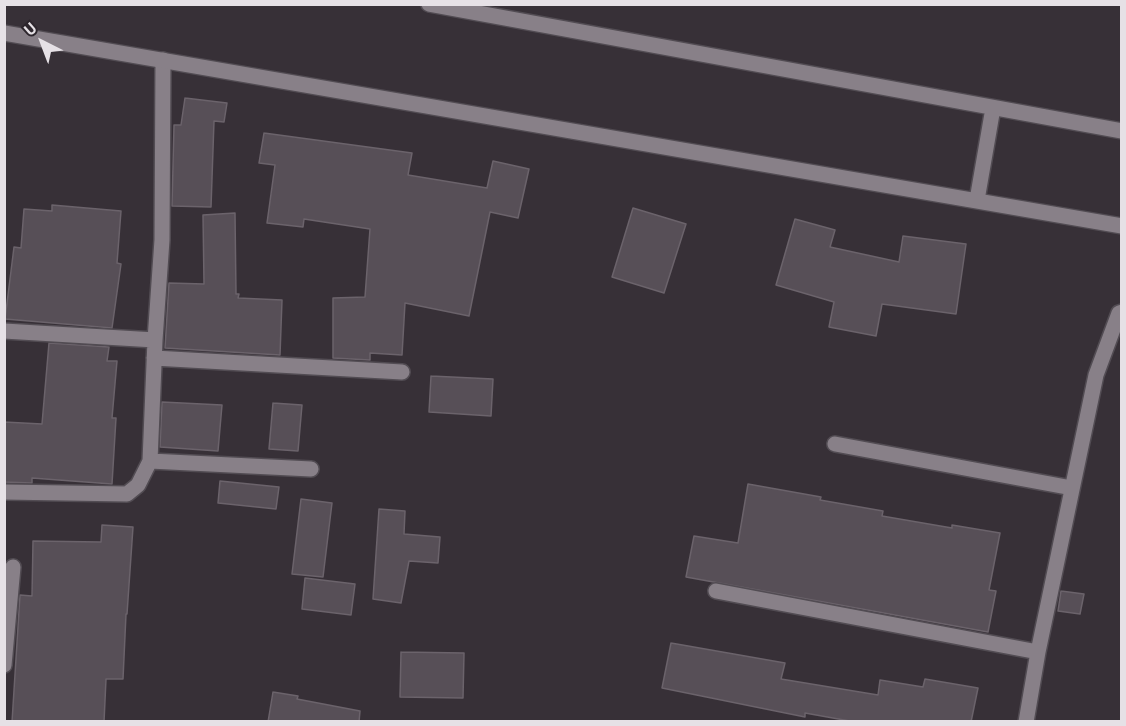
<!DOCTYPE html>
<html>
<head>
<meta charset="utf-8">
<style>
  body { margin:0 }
  #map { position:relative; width:1126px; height:726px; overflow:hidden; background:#373037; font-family:"PT Sans",sans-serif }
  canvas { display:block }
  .frame { position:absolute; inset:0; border:6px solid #e6e1e6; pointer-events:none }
  .north { position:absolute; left:12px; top:12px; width:60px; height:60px; -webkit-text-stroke:4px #2d262d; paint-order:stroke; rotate:318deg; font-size:16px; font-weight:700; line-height:24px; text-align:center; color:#e6e1e6 }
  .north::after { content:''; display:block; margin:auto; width:21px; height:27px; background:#e6e1e6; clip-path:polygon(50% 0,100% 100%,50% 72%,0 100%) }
</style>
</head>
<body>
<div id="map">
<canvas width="1126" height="726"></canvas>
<div class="frame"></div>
<div class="north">U</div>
</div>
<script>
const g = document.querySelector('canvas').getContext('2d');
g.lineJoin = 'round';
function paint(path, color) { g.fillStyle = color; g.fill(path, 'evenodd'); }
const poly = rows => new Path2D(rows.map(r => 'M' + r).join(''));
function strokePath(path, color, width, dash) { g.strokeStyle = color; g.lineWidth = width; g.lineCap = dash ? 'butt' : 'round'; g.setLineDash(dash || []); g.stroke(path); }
const building = poly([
  [185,98,227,103,224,122,214,121,211,207,172,206,174,125,181,125,185,98],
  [264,133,412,153,408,175,487,188,493,161,529,169,518,218,490,212,469,316,405,303,402,355,370,353,370,360,333,358,333,298,365,297,370,229,304,219,303,227,267,223,275,165,259,163,264,133],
  [52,205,121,211,117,263,121,264,112,328,5,319,14,247,21,248,24,209,52,211,52,205],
  [633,208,686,224,664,293,612,277,633,208],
  [235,213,236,294,239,294,238,298,282,300,280,355,165,348,169,283,204,284,203,215,235,213],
  [795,219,835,230,830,247,899,262,903,236,966,244,956,314,882,304,876,336,829,327,834,302,776,285,795,219],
  [49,343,109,347,107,361,117,361,112,418,116,418,112,484,32,478,32,483,4,482,4,422,42,424,49,343],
  [431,376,493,379,491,416,429,412,431,376],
  [162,402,222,405,218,451,160,447,162,402],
  [273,403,302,405,298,451,269,449,273,403],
  [220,481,279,487,276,509,218,503,220,481],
  [748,484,821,497,820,500,883,511,882,516,952,528,952,525,1000,533,989,590,996,591,988,632,686,577,694,536,738,543,748,484],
  [301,499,332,503,323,577,292,574,301,499],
  [379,509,405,511,404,534,440,537,438,563,409,561,401,603,373,599,379,509],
  [102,525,133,527,127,614,126,614,123,679,106,679,104,722,12,722,20,595,32,596,33,541,101,542,102,525],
  [305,578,355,584,351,615,302,609,305,578],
  [1061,591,1084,594,1080,614,1058,611,1061,591],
  [671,643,785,663,781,679,878,695,880,680,923,687,925,679,978,688,971,722,855,722,805,713,805,717,662,688,671,643],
  [401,652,464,653,463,698,400,697,401,652],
  [273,692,298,696,297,699,360,711,359,722,268,722,273,692]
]);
paint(building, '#574f57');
strokePath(building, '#6b636b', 1.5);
const minor = poly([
  [4,331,155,340],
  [154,358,402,372],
  [835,444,1072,488],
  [150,461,311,469],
  [4,492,127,494,138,485,150,461,155,340,162,240,163,60],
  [716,591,1038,652],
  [4,665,13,567],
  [1026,722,1038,652,1096,375,1119,313,1122,312]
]);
const tertiary = poly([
  [429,4,1122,131],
  [4,33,1122,226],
  [977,200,993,108]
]);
strokePath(minor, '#524c53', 18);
strokePath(tertiary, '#524c53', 18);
strokePath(minor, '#888088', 15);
strokePath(tertiary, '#888088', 15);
</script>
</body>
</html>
